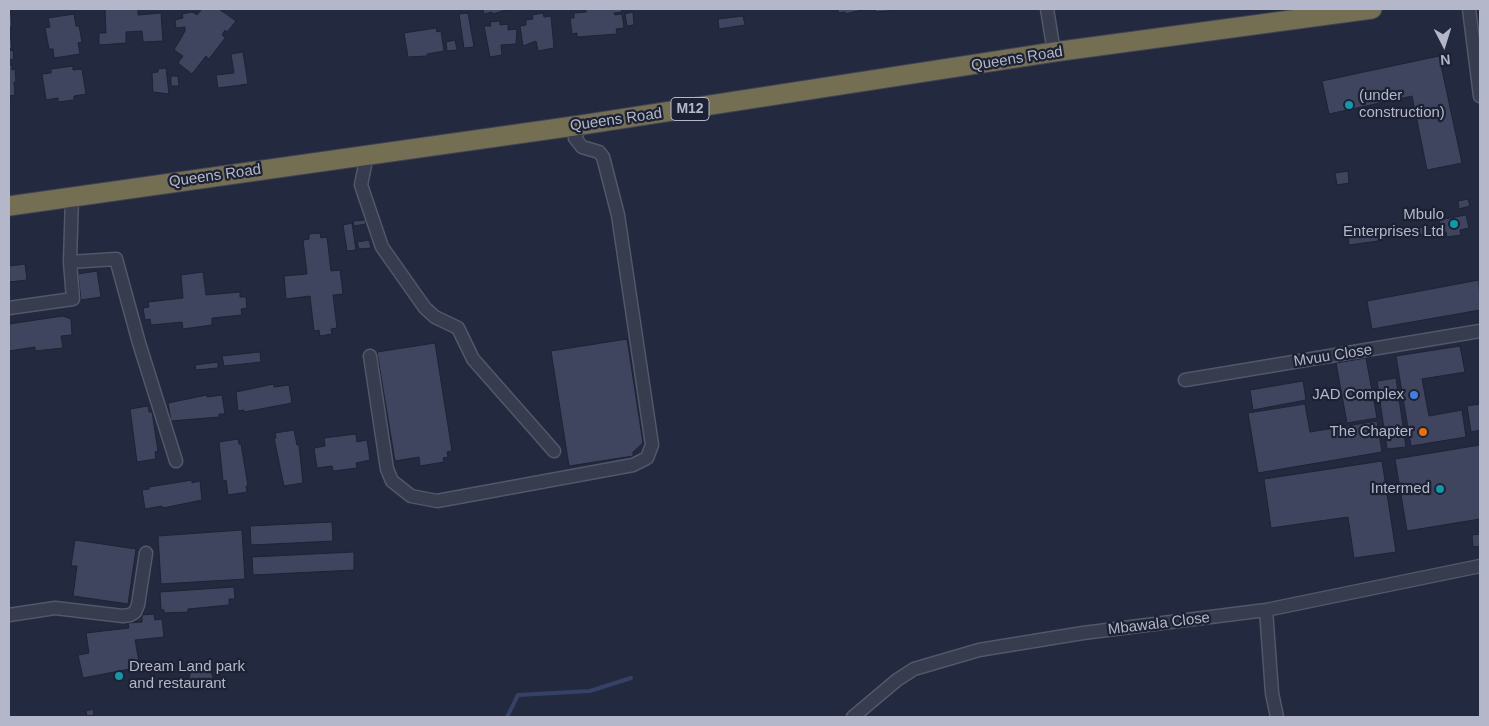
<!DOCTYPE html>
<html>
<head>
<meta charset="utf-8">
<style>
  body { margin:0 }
  #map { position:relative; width:1489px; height:726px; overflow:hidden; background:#23293e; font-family:Helvetica,sans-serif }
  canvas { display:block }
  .frame { position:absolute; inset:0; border:10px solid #b3b7c9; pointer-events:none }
  .north { position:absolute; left:1419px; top:20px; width:50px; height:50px; -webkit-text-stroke:4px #1c2133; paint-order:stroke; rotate:175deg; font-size:14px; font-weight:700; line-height:20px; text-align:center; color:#b3b7c9 }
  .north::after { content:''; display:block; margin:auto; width:18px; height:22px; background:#b3b7c9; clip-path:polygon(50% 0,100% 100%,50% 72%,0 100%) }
</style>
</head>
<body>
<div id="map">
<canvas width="1489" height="726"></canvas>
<div class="frame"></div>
<div class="north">N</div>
</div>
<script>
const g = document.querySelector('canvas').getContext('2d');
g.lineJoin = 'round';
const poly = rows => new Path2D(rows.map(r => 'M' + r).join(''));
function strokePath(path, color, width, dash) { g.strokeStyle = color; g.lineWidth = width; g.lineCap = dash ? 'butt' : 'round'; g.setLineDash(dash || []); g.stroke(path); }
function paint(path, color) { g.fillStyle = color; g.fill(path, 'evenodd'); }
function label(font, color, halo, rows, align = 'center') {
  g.font = font + ' Helvetica,sans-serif'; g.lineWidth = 4.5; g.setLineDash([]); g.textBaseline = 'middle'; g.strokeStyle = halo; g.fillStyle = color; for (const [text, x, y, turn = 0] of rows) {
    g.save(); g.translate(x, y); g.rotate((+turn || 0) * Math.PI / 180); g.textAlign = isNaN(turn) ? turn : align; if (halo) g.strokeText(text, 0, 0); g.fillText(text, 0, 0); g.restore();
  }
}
strokePath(poly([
  [507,717,518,695,590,691,631,678]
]), '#354165', 4);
const building = poly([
  [105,9,145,9,138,9,138,15,161,13,163,41,143,42,142,31,126,32,126,43,99,45,99,33,106,33,105,9],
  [202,9,219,9,236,21,227,32,225,30,222,35,225,38,209,59,206,56,192,74,178,63,183,56,174,50,185,31,185,27,176,28,175,20,183,18,182,14,192,12,197,15,202,9],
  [483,9,509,9,493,14,492,12,484,14,483,9],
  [586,9,621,9,622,12,614,13,615,15,622,14,624,28,616,29,617,34,577,37,577,33,572,34,570,18,574,18,574,13,586,12,586,9],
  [838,9,862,9,862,10,845,14,845,12,838,13,838,9],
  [875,9,888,9,888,11,876,12,875,9],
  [633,12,634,25,627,26,625,14,633,12],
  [468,13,474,47,464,48,459,14,468,13],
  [543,13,544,17,551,16,554,48,538,51,536,41,523,46,520,26,526,25,526,20,533,19,532,15,543,13],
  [11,14,12,27,10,27,9,32,9,15,11,14],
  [74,14,76,26,79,26,82,42,78,43,80,54,54,58,53,49,49,49,45,28,50,27,48,18,74,14],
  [743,16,745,25,719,29,718,19,743,16],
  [500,21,500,25,508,24,508,30,517,29,516,44,501,45,502,55,490,57,484,26,491,26,490,22,500,21],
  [436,28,437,32,441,31,444,51,427,54,427,56,408,57,404,33,436,28],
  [9,39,11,39,12,48,9,49,9,39],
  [455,40,457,50,447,51,446,42,455,40],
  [13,50,14,59,9,60,9,51,13,50],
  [243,52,248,84,218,88,216,75,234,73,231,54,243,52],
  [1439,56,1462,163,1427,170,1412,96,1329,114,1322,81,1439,56],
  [9,65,12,65,12,70,15,69,16,82,14,82,15,95,9,96,9,65],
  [73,66,73,70,82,69,86,94,74,96,74,100,58,102,58,98,46,100,42,74,51,73,51,69,73,66],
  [166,68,169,94,153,92,152,73,158,72,158,69,166,68],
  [171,76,178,76,179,86,171,86,171,76],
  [1348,171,1349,183,1337,185,1335,173,1348,171],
  [1468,199,1470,206,1459,209,1458,201,1468,199],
  [1466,215,1469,228,1460,230,1461,235,1447,237,1446,232,1441,233,1439,220,1466,215],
  [365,220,366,224,354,226,353,221,365,220],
  [352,223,356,250,347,251,343,225,352,223],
  [1425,227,1426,234,1404,237,1403,230,1425,227],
  [1384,232,1385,240,1349,245,1348,237,1384,232],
  [320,233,321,238,327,237,331,271,340,270,343,294,333,295,337,328,331,329,332,334,320,336,319,330,314,331,310,296,286,299,284,276,307,274,303,240,309,239,309,234,320,233],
  [369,240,371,248,359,249,357,242,369,240],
  [25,264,27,280,9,282,9,266,25,264],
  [97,271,101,297,81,300,78,274,97,271],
  [203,272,206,295,240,292,240,297,246,297,247,308,241,309,242,315,212,318,212,325,183,329,182,322,151,325,150,319,145,320,143,308,149,307,148,302,183,298,181,275,203,272],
  [1479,280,1480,310,1372,329,1367,301,1479,280],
  [63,316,71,319,72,335,61,336,63,348,35,351,35,347,9,351,9,324,63,316],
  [627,339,643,443,633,452,633,456,569,466,551,351,627,339],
  [435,343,452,451,447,452,448,457,443,458,444,462,420,466,419,457,395,461,377,352,435,343],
  [1460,346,1465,372,1422,379,1429,416,1462,410,1466,437,1411,446,1396,356,1460,346],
  [260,352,261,362,224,366,222,356,260,352],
  [1366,358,1377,418,1347,423,1336,363,1366,358],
  [218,362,218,368,196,370,195,365,218,362],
  [1396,378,1406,447,1387,449,1377,381,1396,378],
  [1303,381,1306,400,1253,410,1250,390,1303,381],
  [274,384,274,387,289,385,292,403,244,412,244,410,238,411,236,392,274,384],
  [207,395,207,397,222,395,225,414,219,414,219,417,171,421,168,403,207,395],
  [1305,404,1310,432,1377,421,1382,452,1258,473,1248,413,1305,404],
  [1480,404,1480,430,1471,432,1467,406,1480,404],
  [148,406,149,412,152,412,158,451,155,452,156,459,137,462,130,409,148,406],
  [294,430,297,445,299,445,303,483,284,486,274,438,276,438,275,433,294,430],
  [356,434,357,442,367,440,370,460,356,463,357,468,333,471,332,466,317,468,314,448,325,446,324,438,356,434],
  [238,439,239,444,241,444,248,486,246,486,247,492,228,495,226,480,223,481,219,442,238,439],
  [1480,445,1480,519,1407,531,1395,459,1480,445],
  [1382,461,1396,552,1354,558,1348,517,1271,528,1264,479,1382,461],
  [192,480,192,483,200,481,202,500,163,508,162,506,145,509,142,490,149,489,149,487,192,480],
  [332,522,333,541,251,545,250,526,332,522],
  [242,530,245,579,161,584,158,536,242,530],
  [1480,534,1480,546,1473,547,1472,535,1480,534],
  [75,540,136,549,128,604,73,596,77,566,71,566,75,540],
  [354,552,354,570,253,575,252,557,354,552],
  [234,587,235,599,229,599,229,605,188,609,188,612,164,613,164,610,161,610,160,592,234,587],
  [154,614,155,620,162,619,164,637,135,640,140,667,83,678,78,655,89,653,86,633,129,628,128,623,142,622,142,615,154,614],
  '189 679a12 12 0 1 1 24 0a12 12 0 1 1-24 0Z',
  [93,709,94,715,87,716,86,711,93,709]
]);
paint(building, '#3f455e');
strokePath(building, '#1e2335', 1);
const minor = poly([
  [1047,9,1054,52],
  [1469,9,1480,96],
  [367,155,361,185,382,247,425,308,435,317,458,328,473,359,554,451],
  [70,262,116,259,139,343,176,461],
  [9,308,73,299,70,262,72,197],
  [370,356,387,469,392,481,411,496,437,501,633,465,647,458,652,445,618,215,603,157,599,152,582,147,575,138,581,125],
  [1185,380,1480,331],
  [1266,610,1272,693,1277,717],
  [9,615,55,608,123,616,130,615,135,612,138,605,146,553],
  [853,717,897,680,914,669,979,650,1083,633,1266,610,1480,566]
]);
const highway = poly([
  [9,206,581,125,1054,52,1372,9]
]);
strokePath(minor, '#525769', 15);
strokePath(highway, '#3f4456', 21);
strokePath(minor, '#373c4e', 12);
strokePath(highway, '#746e53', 19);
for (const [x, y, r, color] of [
  [1349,105,5,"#0f9aa8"],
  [1454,224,5,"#0f9aa8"],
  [1414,395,5,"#3f7fe0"],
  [1423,432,5,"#e8710a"],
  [1440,489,5,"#0f9aa8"],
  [119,676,5,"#0f9aa8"]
]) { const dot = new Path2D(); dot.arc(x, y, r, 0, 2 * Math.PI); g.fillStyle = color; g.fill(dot); strokePath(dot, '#1c2133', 2); }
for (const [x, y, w] of [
  [690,109,38]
]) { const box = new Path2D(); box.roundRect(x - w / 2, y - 11.5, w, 23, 4); g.fillStyle = '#1c2133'; g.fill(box); strokePath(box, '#b3b7c9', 1); }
label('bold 14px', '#b3b7c9', null, [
  ["M12",690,109]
]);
label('15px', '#b3b7c9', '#1c2133', [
  ["Queens Road",1017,59,-9],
  ["Queens Road",616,120,-8],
  ["Queens Road",215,176,-8],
  ["Mvuu Close",1333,356,-9],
  ["Mbawala Close",1159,624,-7]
]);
label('15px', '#b3b7c9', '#1c2133', [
  ["(under",1359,96,"left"],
  ["construction)",1359,113,"left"],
  ["Mbulo",1444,215],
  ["Enterprises Ltd",1444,232],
  ["JAD Complex",1404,395],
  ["The Chapter",1413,432],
  ["Intermed",1430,489],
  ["Dream Land park",129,667,"left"],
  ["and restaurant",129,684,"left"]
], 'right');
</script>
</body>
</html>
